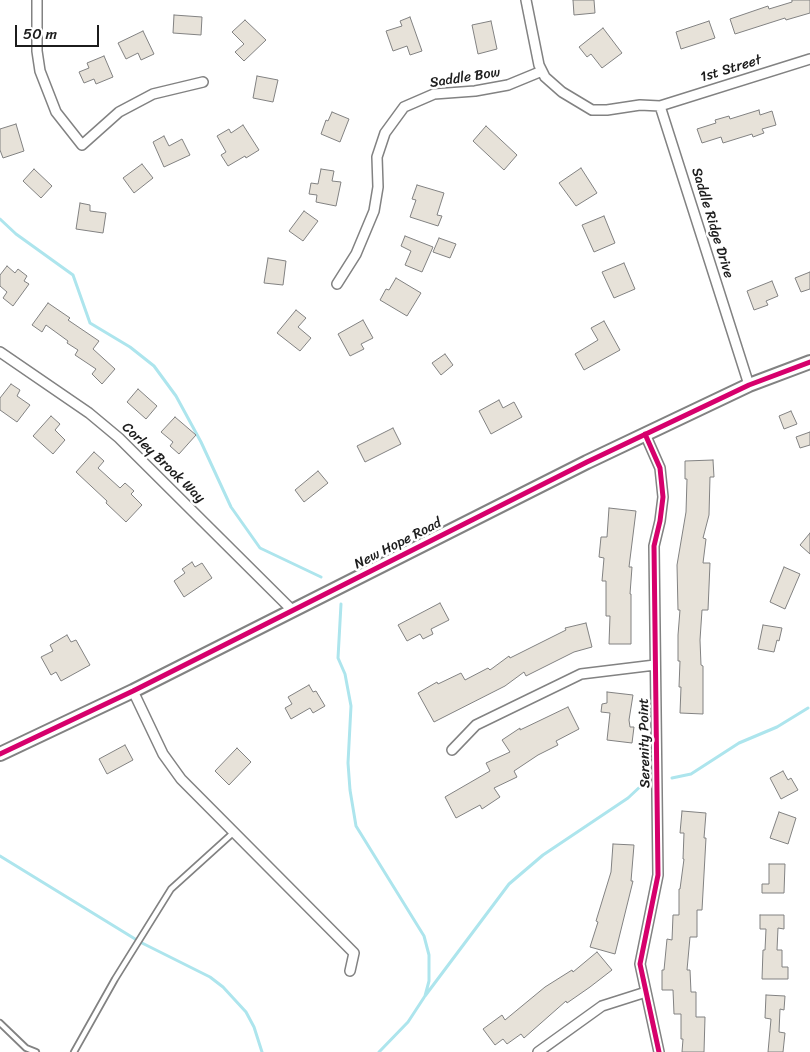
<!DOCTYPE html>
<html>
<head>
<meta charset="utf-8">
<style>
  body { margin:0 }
  #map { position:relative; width:810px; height:1052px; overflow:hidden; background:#fff; font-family:Sriracha,sans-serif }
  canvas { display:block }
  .scale { position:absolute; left:15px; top:25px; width:84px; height:22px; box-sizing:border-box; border:2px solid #1c1c1c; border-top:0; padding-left:6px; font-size:15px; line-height:18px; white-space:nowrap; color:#1c1c1c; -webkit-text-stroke:4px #fff; paint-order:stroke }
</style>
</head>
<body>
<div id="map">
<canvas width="810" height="1052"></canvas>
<div class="scale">50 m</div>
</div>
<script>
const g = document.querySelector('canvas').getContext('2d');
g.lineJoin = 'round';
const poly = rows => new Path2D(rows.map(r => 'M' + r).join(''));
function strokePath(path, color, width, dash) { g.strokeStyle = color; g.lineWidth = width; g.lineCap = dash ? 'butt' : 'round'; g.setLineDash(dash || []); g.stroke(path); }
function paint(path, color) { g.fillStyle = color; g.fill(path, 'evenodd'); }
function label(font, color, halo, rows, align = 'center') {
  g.font = font + ' Sriracha,sans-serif'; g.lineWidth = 5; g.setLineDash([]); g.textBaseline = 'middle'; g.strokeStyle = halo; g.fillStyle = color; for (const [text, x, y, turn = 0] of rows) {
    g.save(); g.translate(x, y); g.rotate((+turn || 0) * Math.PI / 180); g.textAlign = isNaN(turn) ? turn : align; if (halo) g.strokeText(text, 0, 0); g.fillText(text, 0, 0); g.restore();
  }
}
strokePath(poly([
  [0,219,16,234,73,275,90,323,130,347,154,366,176,396,201,442,231,507,260,548,321,577],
  [341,604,338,658,345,674,351,706,348,763,350,790,356,826,424,936,429,955,429,981,425,996],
  [672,778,691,774,739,743,777,727,808,708],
  [0,856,140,942,210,977,223,987,246,1012,254,1027,262,1052],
  [379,1052,408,1022,425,996,509,884,543,855,628,798,643,784]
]), '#ade5ed', 3);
const building = poly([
  [573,0,594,0,595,13,574,15,573,0],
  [792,0,810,0,810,13,786,20,785,18,735,34,730,19,768,6,769,9,792,2,792,0],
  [174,15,202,17,201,35,173,33,174,15],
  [410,17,422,51,410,55,407,46,393,51,386,31,402,26,400,21,410,17],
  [245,20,266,40,244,61,235,52,244,44,232,32,245,20],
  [491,21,497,49,478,54,472,25,491,21],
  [709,21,715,38,681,49,676,32,709,21],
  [603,28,622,53,602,68,591,54,587,57,579,47,603,28],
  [143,31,154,54,141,60,138,53,126,59,118,43,143,31],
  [104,56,113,77,96,84,94,79,84,83,79,72,89,68,87,63,104,56],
  [257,76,278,80,273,102,253,98,257,76],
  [759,110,760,115,772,111,776,125,762,129,764,133,753,137,752,134,723,143,721,137,702,143,697,129,716,123,715,120,729,116,730,119,759,110],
  [332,112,349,119,340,142,321,134,326,120,328,121,332,112],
  [16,124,24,151,3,158,0,150,0,129,16,124],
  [243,125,259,150,246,158,245,156,228,166,221,155,226,152,217,136,229,129,231,133,243,125],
  [486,126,517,155,504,170,473,141,486,126],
  [164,136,169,146,182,139,190,155,164,167,153,142,164,136],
  [142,164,153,178,134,193,123,178,142,164],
  [581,168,597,193,576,206,559,183,581,168],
  [34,169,52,186,41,198,23,181,34,169],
  [321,169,334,171,332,181,341,182,336,206,316,202,317,195,309,194,311,183,318,184,321,169],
  [417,185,444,193,437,215,442,216,438,226,410,217,416,200,412,199,417,185],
  [80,203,90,205,90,211,106,213,103,233,76,229,80,203],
  [304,211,318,221,303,241,289,231,304,211],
  [604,216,615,243,594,252,582,225,604,216],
  [405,236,433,247,422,272,405,265,411,251,401,246,405,236],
  [439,238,456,244,450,258,433,252,439,238],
  [268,258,286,261,283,285,264,283,268,258],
  [624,263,635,289,614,298,602,272,624,263],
  [7,266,15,273,18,269,27,276,24,281,29,284,13,306,3,298,7,292,0,286,0,275,7,266],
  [810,272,810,289,801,292,795,278,810,272],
  [396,278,421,293,407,316,380,300,386,289,389,290,396,278],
  [772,281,778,296,766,301,768,305,754,310,747,291,772,281],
  [48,303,70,318,68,320,99,341,93,349,115,369,102,384,92,374,96,369,75,355,78,350,67,343,68,341,46,325,42,332,32,325,48,303],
  [296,310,306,318,298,327,311,338,300,351,277,333,296,310],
  [363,320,373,338,361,344,364,349,350,356,338,334,363,320],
  [604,321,620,350,584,370,575,354,598,340,591,328,604,321],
  [445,354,453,365,441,375,432,363,445,354],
  [11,384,20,390,17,396,30,405,17,422,0,410,0,398,11,384],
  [138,389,157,406,146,419,127,402,138,389],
  [499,400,503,408,514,402,522,417,491,434,479,411,499,400],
  [791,411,797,424,784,429,779,416,791,411],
  [51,416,60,424,55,430,65,440,53,454,33,436,51,416],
  [175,417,196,435,179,454,170,446,173,442,161,432,175,417],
  [393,428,401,444,365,462,357,446,393,428],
  [810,432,810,445,800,448,796,437,810,432],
  [94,452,104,461,98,468,120,488,125,483,134,491,131,494,142,505,126,522,106,503,107,501,76,472,94,452],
  [713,460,714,477,710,477,709,515,703,538,706,539,703,563,710,563,708,610,702,610,700,640,701,665,703,666,703,714,680,713,681,687,679,687,680,661,678,661,678,635,680,610,678,610,677,565,686,512,687,479,685,479,685,461,713,460],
  [318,471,328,483,304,502,295,490,318,471],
  [609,508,636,511,629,567,632,567,630,594,631,594,631,644,609,644,610,616,606,616,606,581,602,581,604,558,599,557,601,537,607,537,609,508],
  [810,533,810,554,800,545,810,533],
  [192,562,195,567,202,563,212,578,184,597,174,581,185,573,182,569,192,562],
  [784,567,800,574,785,609,770,602,784,567],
  [440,603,449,620,431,629,433,634,423,639,420,634,407,641,398,625,440,603],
  [586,623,592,647,574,652,526,676,524,672,505,686,434,722,418,693,437,682,438,684,461,673,465,680,488,668,490,670,509,656,510,658,566,630,565,628,586,623],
  [763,625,782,628,779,641,777,640,774,652,758,649,763,625],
  [67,635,71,642,76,640,90,665,61,681,56,672,51,675,41,657,53,651,50,645,67,635],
  [309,685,313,692,316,691,325,706,313,713,310,708,291,719,285,708,292,704,288,697,309,685],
  [607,692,633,695,629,720,630,727,634,727,632,743,607,740,610,713,601,712,602,704,607,703,607,692],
  [568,707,579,729,556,741,558,745,538,755,514,771,517,777,494,788,500,797,482,809,480,805,456,818,445,797,490,771,486,763,510,752,502,740,520,728,520,730,568,707],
  [125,745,133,760,107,774,99,759,125,745],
  [237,748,251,762,229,785,215,771,237,748],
  [783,771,788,780,791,778,798,790,781,799,770,778,783,771],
  [682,811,706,813,704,838,706,838,702,910,697,910,697,937,690,937,687,970,690,970,691,992,696,992,696,1017,705,1017,704,1052,682,1052,683,1039,681,1039,681,1014,674,1014,673,990,662,990,662,970,664,970,667,939,672,940,673,915,679,915,679,889,680,889,684,859,683,859,684,833,680,833,682,811],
  [779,812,796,818,788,844,770,838,779,812],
  [613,844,634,845,631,881,633,881,615,954,590,947,598,922,596,921,611,872,613,844],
  [769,864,785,864,784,893,762,893,762,884,769,884,769,864],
  [760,915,784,915,784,929,778,928,777,950,782,950,782,967,788,967,788,979,762,979,763,950,765,950,766,929,760,929,760,915],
  [597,952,612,970,590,987,567,1003,566,1001,524,1038,521,1034,507,1044,503,1039,495,1045,483,1029,502,1015,505,1020,545,987,572,970,573,972,597,952],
  [766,995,785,996,784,1010,780,1009,779,1032,785,1033,783,1052,768,1052,771,1019,765,1018,766,995]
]);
paint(building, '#e7e2d9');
strokePath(building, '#828282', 1);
const lane = poly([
  [0,1023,26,1048,36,1052],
  [74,1052,115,979,171,889,234,832]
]);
const street = poly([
  [37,0,37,51,40,71,56,112,82,145,119,112,153,94,203,82],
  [526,0,539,65,545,77,562,92,592,110,607,110,640,105,660,106,810,59],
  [660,106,749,385],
  [337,284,356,254,374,211,378,187,377,157,385,133,404,107,434,94,475,91,508,85,542,71],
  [0,352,89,413,119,438,293,611],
  [645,434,660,468,663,497,660,521,654,546,658,875,640,964,659,1052],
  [133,691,163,754,181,779,354,953,350,971],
  [452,750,476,725,581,674,655,665],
  [538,1052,602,1006,646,992]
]);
const secondary = poly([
  [0,754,133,691,587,462,749,385,810,362]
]);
strokePath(lane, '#828282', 8);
strokePath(street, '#828282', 12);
strokePath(secondary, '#828282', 16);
strokePath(lane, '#fff', 4.5);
strokePath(street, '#fff', 9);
strokePath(secondary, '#fff', 12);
strokePath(poly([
  [645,434,660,468,663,497,660,521,654,546,658,875,640,964,659,1052],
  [0,754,133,691,587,462,749,385,810,362]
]), '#d6006c', 5);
label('14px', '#1c1c1c', '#fff', [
  ["1st Street",731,69,-17],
  ["Saddle Bow",465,78,-9],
  ["Saddle Ridge Drive",712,223,73],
  ["Corley Brook Way",163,463,44],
  ["New Hope Road",398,544,-27],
  ["Serenity Point",645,743,-91]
]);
</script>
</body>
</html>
